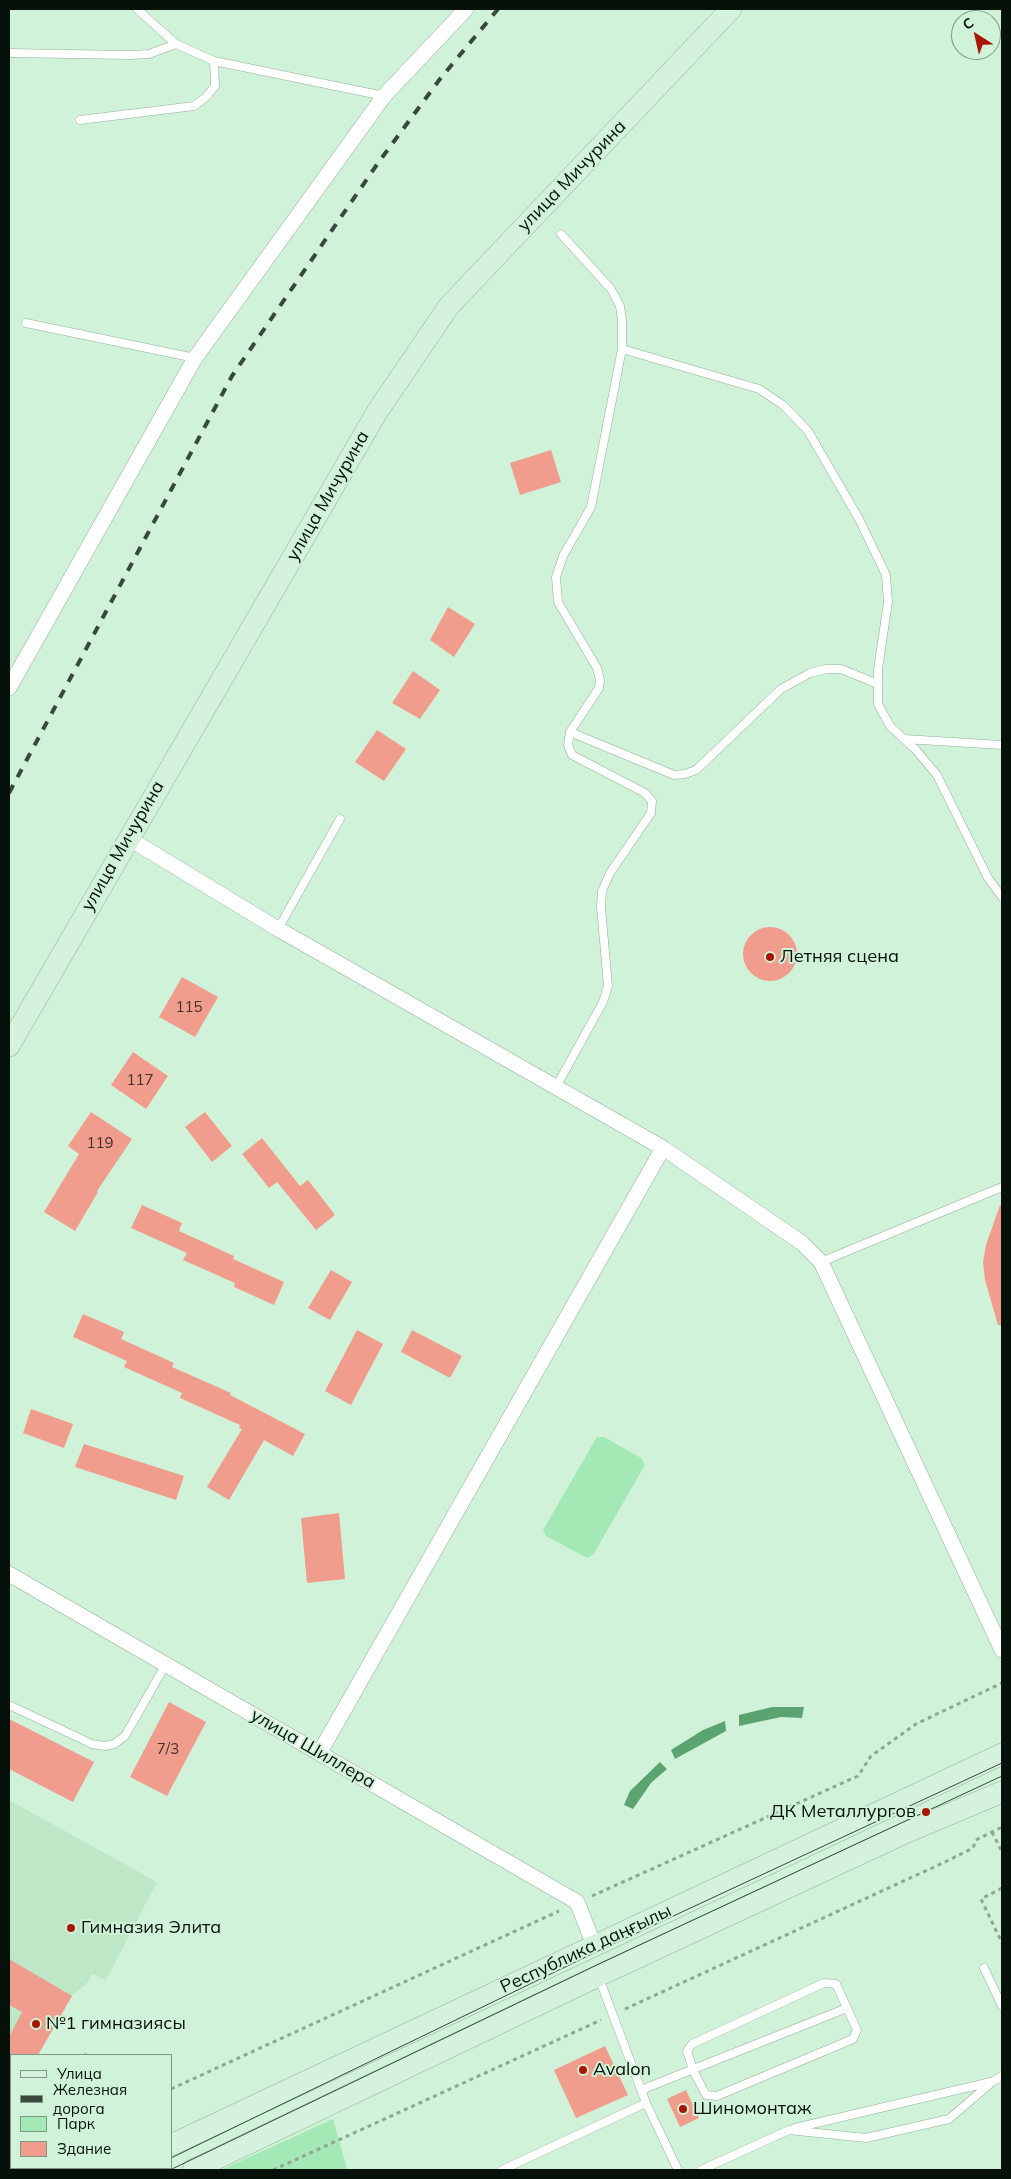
<!DOCTYPE html>
<html>
<head>
<meta charset="utf-8">
<style>
  body { margin:0 }
  #map { position:relative; width:1011px; height:2179px; overflow:hidden; background:#d0f2d8; font-family:Mulish,sans-serif }
  canvas { display:block }
  .frame { position:absolute; inset:0; border:10px solid #061109; pointer-events:none }
  .legend { position:absolute; left:10px; top:2054px; width:162px; height:115px; box-sizing:border-box; background:#d0f2d8; border:1px solid #7f9885; margin:0; padding:6px 9px; list-style:none; font-size:15px; color:#061109 }
  .legend li { display:flex; align-items:center; gap:10px; height:25px }
  .legend b { width:25px; border:1px solid #7f9885 }
  .north { position:absolute; left:951px; top:10px; width:50px; height:50px; box-sizing:border-box; background:#d0f2d8; border:1px solid #7f9885; border-radius:50%; rotate:325deg; font-size:14px; font-weight:700; line-height:20px; text-align:center; color:#061109 }
  .north::after { content:''; display:block; margin:auto; width:18px; height:22px; background:#a81603; clip-path:polygon(50% 0,100% 100%,50% 72%,0 100%) }
</style>
</head>
<body>
<div id="map">
<canvas width="1011" height="2179"></canvas>
<div class="frame"></div>
<ul class="legend">
<li><b style="height:6px;background:#d4f2dd"></b>Улица</li>
<li><b style="height:6px;background:#38483c"></b>Железная дорога</li>
<li><b style="height:14px;background:#a3e8b5"></b>Парк</li>
<li><b style="height:14px;background:#f09d8d"></b>Здание</li>
</ul>
<div class="north">С</div>
</div>
<script>
const g = document.querySelector('canvas').getContext('2d');
g.lineJoin = 'round';
function paint(path, color) { g.fillStyle = color; g.fill(path, 'evenodd'); }
const poly = rows => new Path2D(rows.map(r => 'M' + r).join(''));
function strokePath(path, color, width, dash) { g.strokeStyle = color; g.lineWidth = width; g.lineCap = dash ? 'butt' : 'round'; g.setLineDash(dash || []); g.stroke(path); }
function label(font, color, halo, rows, align = 'center') {
  g.font = font + ' Mulish,sans-serif'; g.lineWidth = 4; g.setLineDash([]); g.textBaseline = 'middle'; g.strokeStyle = halo; g.fillStyle = color; for (const [text, x, y, turn = 0] of rows) {
    g.save(); g.translate(x, y); g.rotate((+turn || 0) * Math.PI / 180); g.textAlign = isNaN(turn) ? turn : align; if (halo) g.strokeText(text, 0, 0); g.fillText(text, 0, 0); g.restore();
  }
}
paint(poly([
  [9,1800,157,1882,106,1980,92,1974,88,1982,72,1996,38,2055,11,2055,11,2103,9,2107]
]), '#bee7c8');
paint(poly([
  [597,1437,604,1437,641,1458,645,1465,593,1555,587,1558,546,1536,543,1530],
  [333,2119,347,2169,345,2170,221,2170]
]), '#a3e8b5');
paint(poly([
  [772,1707,804,1707,802,1718,781,1717,739,1726,739,1715],
  [725,1721,726,1731,675,1759,671,1750,703,1730],
  [660,1762,667,1769,651,1783,633,1809,624,1805,630,1791]
]), '#5ca372');
paint(poly([
  [551,450,561,482,520,495,510,463],
  [448,607,475,624,454,657,430,640],
  [413,671,440,690,420,719,392,703],
  [377,730,406,749,384,781,355,762],
  '743 954a27 27 0 1 1 54 0a27 27 0 1 1-54 0Z',
  [182,977,218,997,195,1037,159,1017],
  [133,1052,168,1076,146,1109,111,1085],
  [91,1112,132,1139,97,1191,98,1192,75,1231,44,1212,79,1154,68,1146],
  [205,1112,232,1146,212,1162,185,1127],
  [262,1138,300,1186,308,1180,335,1215,316,1230,277,1182,269,1188,242,1154],
  [142,1205,182,1223,179,1231,234,1256,233,1259,284,1282,274,1305,234,1287,235,1283,183,1260,187,1253,131,1228],
  [1000,1205,1002,1205,1002,1325,998,1325,985,1280,983,1262,986,1245],
  [331,1270,352,1282,330,1320,308,1308],
  [83,1314,124,1332,121,1339,174,1363,172,1367,231,1393,230,1395,305,1434,293,1456,264,1440,229,1500,207,1487,242,1429,239,1428,240,1425,180,1398,182,1393,124,1367,127,1361,73,1337],
  [357,1330,383,1344,351,1405,325,1391],
  [412,1330,462,1356,450,1378,401,1352],
  [31,1409,73,1424,64,1448,23,1433],
  [84,1444,184,1476,176,1500,75,1467],
  [339,1513,345,1579,307,1583,301,1518],
  [169,1702,206,1722,167,1796,130,1777],
  [9,1719,94,1762,73,1802,9,1769],
  [9,1959,72,1996,38,2055,9,2055,9,2037,22,2012,9,2005],
  [605,2046,628,2095,576,2118,554,2070],
  [686,2090,699,2118,680,2127,667,2099]
]), '#f09d8d');
const lane = poly([
  [137,9,176,44,214,61,384,96],
  [9,53,130,55,149,54,176,44],
  [80,120,194,106,206,97,215,86,214,61],
  [26,323,195,358],
  [622,349,759,389,783,405,808,431,859,519,886,575,888,602,878,669,878,704,890,726,916,750,937,775,988,878,1002,897],
  [570,732,674,775,685,774,696,770,781,689,810,673,826,669,841,669,878,684],
  [904,739,1002,745],
  [278,929,340,819],
  [556,1087,603,1002,608,986,601,907,602,891,610,873,651,813,652,801,645,793,572,755,568,745,570,732,599,688,600,680,597,668,558,602,556,577,563,556,591,507,622,349,622,320,620,306,611,289,561,234],
  [821,1262,1002,1187],
  [9,1705,92,1744,105,1746,114,1744,125,1736,166,1664],
  [984,1968,1002,2006],
  [599,1978,646,2103,678,2170],
  [824,1983,836,1984,857,2030,853,2039,717,2096,706,2095,693,2070,687,2051,692,2044,824,1983],
  [641,2090,847,2008],
  [795,2128,991,2082],
  [502,2170,646,2103],
  [701,2170,789,2130,866,2138,949,2119,992,2082,1002,2076]
]);
const street = poly([
  [9,688,195,358,384,96,466,9],
  [128,838,278,929,663,1148,802,1243,821,1262,1002,1650],
  [9,1574,577,1902,594,1945],
  [320,1752,663,1148]
]);
const secondary = poly([
  [9,1046,377,412,449,306,731,9],
  [171,2145,1002,1754],
  [120,2170,125,2168],
  [193,2170,598,1976,907,1832,1002,1792]
]);
strokePath(lane, '#90b198', 9);
strokePath(street, '#90b198', 16);
strokePath(secondary, '#90b198', 22);
strokePath(poly([
  [992,1832,1002,1852],
  [1002,1888,981,1899,1002,1943],
  [592,1896,858,1776,871,1756,916,1724,1002,1683],
  [625,2009,945,1862,973,1848,976,1840,1002,1827],
  [84,2055,87,2055],
  [171,2089,559,1911],
  [21,2170,25,2168],
  [273,2170,601,2020]
]), '#8da793', 3, [4, 4]);
strokePath(lane, '#fff', 8);
strokePath(street, '#fff', 15);
strokePath(secondary, '#d4f2dd', 21);
strokePath(poly([
  [171,2158,596,1952,1002,1763],
  [145,2170,150,2168],
  [170,2170,601,1963,1002,1776]
]), '#38483c', 1);
strokePath(poly([
  [9,793,232,376,378,163,440,79,498,9]
]), '#38483c', 4, [9, 9]);
for (const [x, y, r, color] of [
  [770,957,5,"#a81603"],
  [926,1812,5,"#a81603"],
  [71,1928,5,"#a81603"],
  [36,2024,5,"#a81603"],
  [583,2070,5,"#a81603"],
  [683,2109,5,"#a81603"]
]) { const dot = new Path2D(); dot.arc(x, y, r, 0, 2 * Math.PI); g.fillStyle = color; g.fill(dot); strokePath(dot, '#d0f2d8', 2); }
label('15px', '#40342a', null, [
  ["115",189,1007],
  ["117",140,1080],
  ["119",100,1143],
  ["7/3",168,1749]
]);
label('18px', '#061109', '#d0f2d8', [
  ["улица Мичурина",572,176,-46],
  ["улица Мичурина",328,496,-60],
  ["улица Мичурина",123,846,-60],
  ["улица Шиллера",313,1749,30],
  ["Республика даңғылы",586,1949,-25]
]);
label('18px', '#061109', '#d0f2d8', [
  ["Летняя сцена",780,957],
  ["ДК Металлургов",916,1812,"right"],
  ["Гимназия Элита",81,1928],
  ["№1 гимназиясы",46,2024],
  ["Avalon",593,2070],
  ["Шиномонтаж",693,2109]
], 'left');
</script>
</body>
</html>
